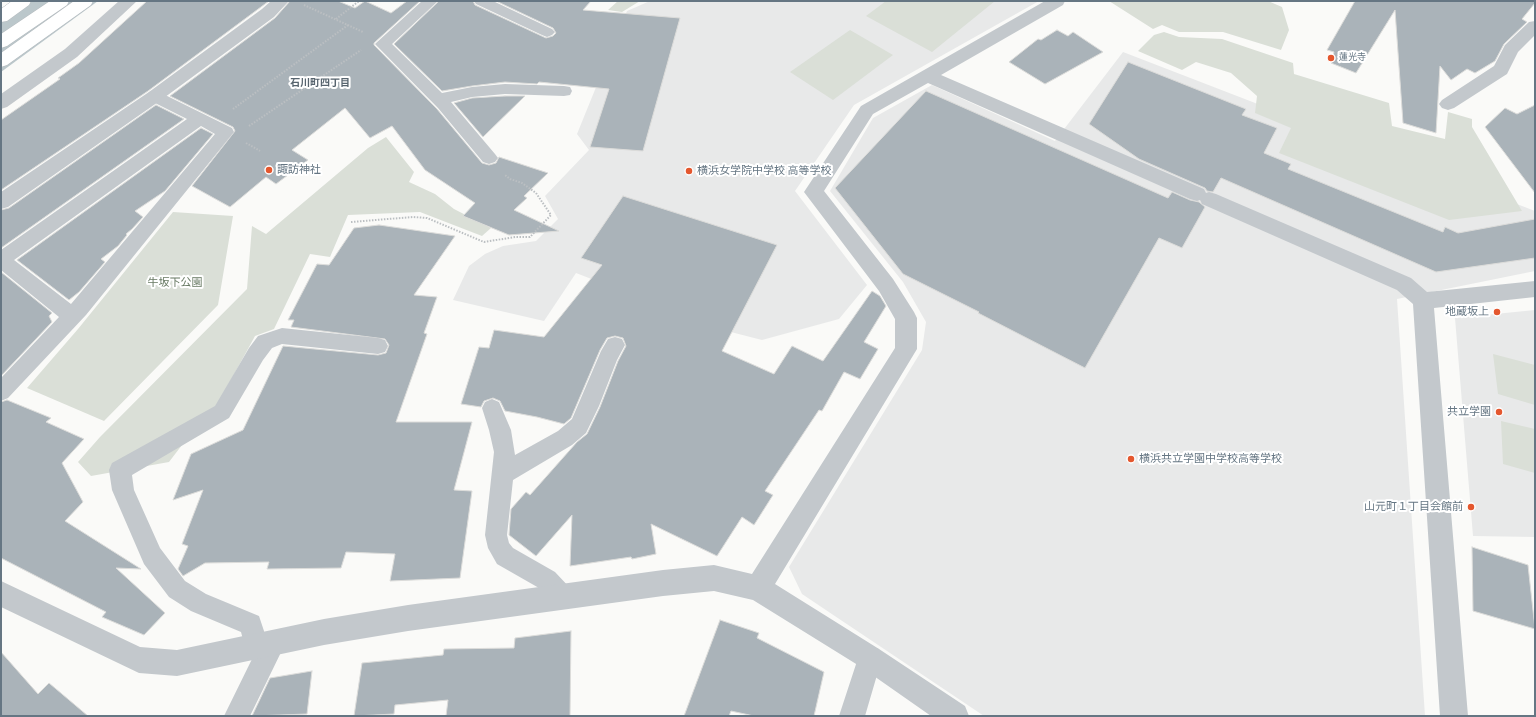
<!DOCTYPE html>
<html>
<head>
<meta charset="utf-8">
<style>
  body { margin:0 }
  #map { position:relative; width:1536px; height:717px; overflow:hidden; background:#fafaf8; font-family:"Titillium Web",sans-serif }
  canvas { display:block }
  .frame { position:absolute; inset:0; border:2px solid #657683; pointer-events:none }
</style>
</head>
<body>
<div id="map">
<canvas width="1536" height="717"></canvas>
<div class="frame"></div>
</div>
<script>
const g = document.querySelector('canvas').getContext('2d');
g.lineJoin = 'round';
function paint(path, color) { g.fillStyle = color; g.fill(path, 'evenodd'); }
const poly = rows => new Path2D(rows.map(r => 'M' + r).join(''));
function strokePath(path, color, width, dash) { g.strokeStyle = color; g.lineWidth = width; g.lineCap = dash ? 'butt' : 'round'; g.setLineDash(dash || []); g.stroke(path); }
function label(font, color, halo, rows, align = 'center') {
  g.font = font + ' "Titillium Web","Noto Sans JP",sans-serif'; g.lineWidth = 4; g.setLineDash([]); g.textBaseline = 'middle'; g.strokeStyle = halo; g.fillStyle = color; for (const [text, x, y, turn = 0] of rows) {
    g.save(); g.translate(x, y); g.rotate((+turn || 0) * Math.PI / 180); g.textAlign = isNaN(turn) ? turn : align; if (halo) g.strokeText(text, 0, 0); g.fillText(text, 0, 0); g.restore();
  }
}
paint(poly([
  [650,1,1039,1,854,105,795,191,867,285,839,319,762,340,723,330,576,273,544,321,453,300,469,266,485,254,503,246,536,241,558,219,545,196,589,150,577,134,627,11],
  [1123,52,1535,211,1535,271,1397,299,1425,716,984,716,802,594,789,567,922,350,926,322,903,282,830,191,873,118,932,85,1055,141],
  [1535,310,1535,537,1473,536,1455,318]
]), '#e8e9e9');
paint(poly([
  [618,1,640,1,622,12,608,10],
  [886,1,995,1,932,52,866,16],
  [1109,1,1268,1,1282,7,1289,30,1281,50,1223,32,1179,32,1162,25,1153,29],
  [850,30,893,55,833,100,790,72],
  [1164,32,1179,37,1222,39,1293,63,1294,74,1389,103,1392,126,1445,139,1448,112,1472,119,1472,127,1522,211,1449,220,1279,153,1291,128,1255,113,1257,96,1231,73,1196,62,1182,70,1138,51,1154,35],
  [386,137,414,172,409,182,435,194,454,209,491,228,482,236,420,212,348,215,330,257,310,254,274,329,255,336,202,433,182,445,169,462,91,476,78,462,100,437,247,289,252,226,266,234,368,148],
  [173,212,233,216,218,305,104,421,27,388,78,329],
  [1493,354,1535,365,1535,405,1498,394],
  [1501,421,1535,429,1535,473,1503,464]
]), '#dadfd7');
paint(poly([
  [24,1,98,1,1,72,1,17]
]), '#bbc7cb');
const building = poly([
  [147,1,269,1,148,91,1,190,1,120,60,79,58,78,79,63,147,1],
  [290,1,338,1,355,8,365,1,391,13,407,1,420,1,374,43,374,45,437,109,482,163,489,165,496,163,499,157,548,173,524,196,527,198,514,210,559,231,509,235,463,216,475,203,425,170,392,126,370,138,345,108,292,150,308,160,276,184,266,177,230,207,192,186,235,131,233,127,170,96,275,18,290,1],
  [439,1,473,1,475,5,546,38,553,36,556,33,553,28,496,1,591,1,583,10,680,18,643,151,590,147,609,89,539,82,537,84,505,82,472,86,442,91,394,44,439,1],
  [1355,1,1535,1,1535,3,1522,19,1527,22,1504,44,1495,61,1475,73,1467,69,1451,80,1440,66,1436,133,1403,123,1395,10,1356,73,1331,63,1334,52,1327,50,1355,1],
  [1057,30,1068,36,1073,32,1103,52,1045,84,1009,62,1038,39,1041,40,1057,30],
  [1128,62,1246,109,1242,115,1277,128,1264,153,1291,164,1288,169,1443,232,1445,227,1458,233,1535,219,1535,258,1436,272,1221,178,1213,192,1207,191,1205,188,1139,159,1089,124,1128,62],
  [926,91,1168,198,1172,192,1190,200,1199,202,1205,207,1182,248,1159,238,1085,368,978,313,979,312,903,274,835,188,926,91],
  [505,96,525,96,483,137,454,103,472,98,505,96],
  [156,105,184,119,1,248,1,210,9,208,156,105],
  [1535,105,1535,193,1485,127,1505,108,1517,114,1535,105],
  [201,128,213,134,165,191,135,211,143,217,132,229,126,234,127,235,118,246,101,259,105,262,79,292,69,300,17,260,201,128],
  [623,196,777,245,722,351,774,374,792,346,823,361,872,291,880,296,886,306,864,342,878,349,860,379,844,372,822,411,819,410,765,491,773,495,754,525,742,517,717,556,651,524,656,554,632,559,631,557,570,566,572,515,536,556,509,535,511,509,526,492,530,495,577,442,587,434,600,407,618,361,626,346,623,338,615,336,607,338,600,350,571,418,564,424,537,417,505,411,500,401,493,398,484,401,481,407,461,404,479,347,489,348,494,330,544,337,602,265,581,258,623,196],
  [379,225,455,236,414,295,437,297,424,333,427,334,396,422,472,422,454,490,472,491,460,578,390,581,395,554,346,552,341,568,267,569,269,562,205,563,183,576,178,569,188,546,182,544,203,490,173,500,191,454,243,430,283,346,378,355,386,353,389,345,385,339,291,327,294,320,288,320,317,264,329,265,354,228,379,225],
  [1,272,52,313,49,316,52,322,1,376,1,272],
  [7,400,51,418,46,422,84,439,62,463,83,502,65,521,141,569,116,568,165,613,144,635,102,617,106,612,1,558,1,402,7,400],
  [1472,547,1528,565,1535,629,1473,611,1472,547],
  [720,620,759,633,757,638,824,672,814,716,754,716,731,711,729,716,684,716,720,620],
  [571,631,570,716,446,716,448,700,395,705,394,714,354,716,362,663,443,655,444,649,514,648,515,638,571,631],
  [1,652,38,694,49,683,88,716,1,716,1,652],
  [312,671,307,714,252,716,270,678,312,671]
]);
paint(building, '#aab3b9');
strokePath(building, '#dcdcda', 1);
const highway = poly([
  [12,1,31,1,29,5,7,21,1,22,1,9,12,1],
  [50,1,69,1,67,5,7,46,1,48,1,34,50,1],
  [74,1,93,1,91,5,7,65,1,67,1,53,74,1]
]);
strokePath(highway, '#b4b9bd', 1);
strokePath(poly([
  [304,5,363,32],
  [336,19,359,1],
  [233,109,348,25],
  [249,126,361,50],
  [246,143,260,151],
  [351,222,413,217,427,218,484,242,515,237,530,237,551,215,536,193,522,183,510,179,505,175]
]), '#bbbfc2', 2, [1.5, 1.5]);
paint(poly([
  [422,1,438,1,392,44,442,93,472,87,505,84,564,86,570,87,572,91,570,95,564,96,505,94,472,97,451,102,495,154,498,158,495,162,489,164,483,162,438,108,375,44,422,1],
  [474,1,493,1,552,29,555,32,552,35,547,37,542,35,476,4,474,1],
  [155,90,232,128,234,132,86,315,8,398,1,401,1,378,59,317,1,270,1,250,187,119,149,100,147,96,149,92,155,90],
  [201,126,215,134,71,304,14,260,201,126],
  [282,328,378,338,385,340,388,346,385,352,378,354,282,344,272,348,263,360,229,418,132,475,134,490,160,548,185,581,206,594,259,616,265,634,274,630,283,633,286,642,250,716,224,716,253,657,247,655,241,632,191,611,169,597,144,564,112,490,109,470,112,463,215,406,249,348,258,336,282,328],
  [615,337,622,339,625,345,617,360,599,406,586,433,572,445,513,480,507,535,509,543,513,548,555,572,571,589,575,597,571,605,563,609,555,605,539,588,497,564,488,548,485,535,494,452,489,430,482,408,485,402,492,399,499,402,511,430,515,455,558,431,572,419,601,351,608,339,615,337],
  [870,646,879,649,882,658,865,716,839,716,861,649,870,646]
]), '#c3c8cc');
paint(poly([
  [119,1,137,1,77,57,7,107,1,109,1,94,65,49,119,1],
  [271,1,289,1,274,17,161,100,8,207,1,209,1,192,149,92,262,9,271,1],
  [1045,1,1065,1,1063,5,941,75,1204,189,1206,193,1209,192,1216,194,1411,278,1427,292,1535,281,1535,297,1434,308,1468,716,1440,716,1413,304,1397,290,1202,204,1200,200,1197,201,1190,199,928,83,873,114,824,191,893,279,914,312,917,318,917,349,775,584,879,649,965,706,969,716,931,716,861,667,753,600,714,591,663,596,408,631,324,645,177,676,139,673,1,607,1,581,140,647,177,650,324,619,408,605,663,570,714,565,752,574,895,348,895,319,879,291,804,192,861,106,1045,1],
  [1535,21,1535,35,1518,52,1507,74,1454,108,1448,110,1442,108,1439,104,1442,100,1494,66,1505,45,1529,22,1535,21]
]), '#c3c8cc');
paint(highway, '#fff');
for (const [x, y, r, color] of [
  [1331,58,4,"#e4572e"],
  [269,170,4,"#e4572e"],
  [689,171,4,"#e4572e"],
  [1497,312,4,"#e4572e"],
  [1499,412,4,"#e4572e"],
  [1131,459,4,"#e4572e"],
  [1471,507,4,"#e4572e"]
]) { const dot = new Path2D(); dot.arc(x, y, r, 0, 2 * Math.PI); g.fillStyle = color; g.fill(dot); strokePath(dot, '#fff', 1.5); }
label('9px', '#657683', '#fff', [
  ["蓮光寺",1339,58]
], 'left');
label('bold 10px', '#57646e', '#fff', [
  ["石川町四丁目",320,84]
]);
label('11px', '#657683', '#fff', [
  ["諏訪神社",277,170],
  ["横浜女学院中学校 高等学校",697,171],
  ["地蔵坂上",1489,312,"right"],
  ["共立学園",1491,412,"right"],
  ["横浜共立学園中学校高等学校",1139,459],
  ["山元町１丁目会館前",1463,507,"right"]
], 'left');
label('11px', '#687a64', '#fff', [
  ["牛坂下公園",175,283]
]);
</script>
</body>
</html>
